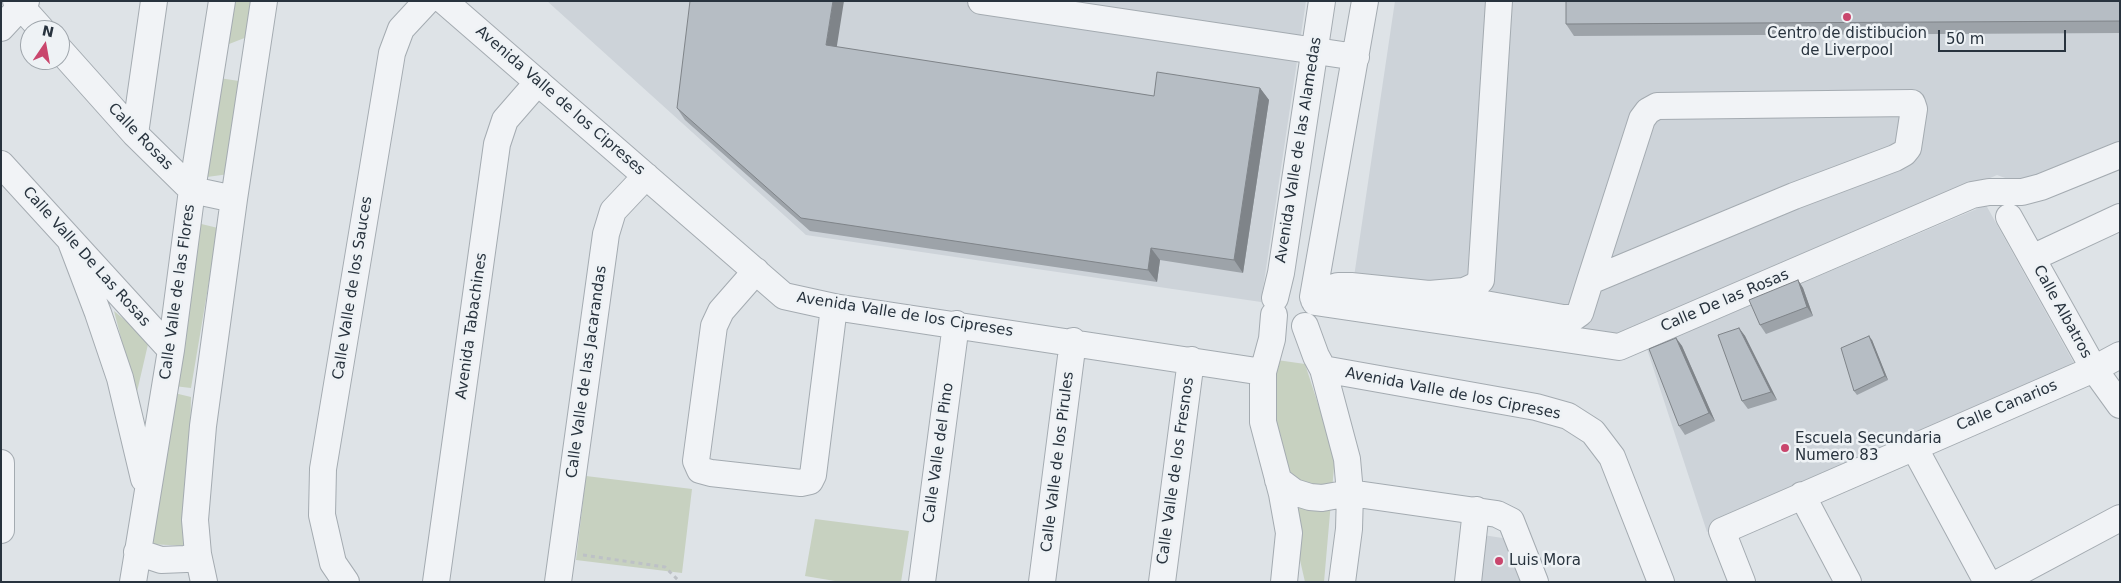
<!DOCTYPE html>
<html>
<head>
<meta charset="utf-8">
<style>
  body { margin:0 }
  #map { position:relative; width:2121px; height:583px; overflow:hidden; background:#dee3e7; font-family:"DejaVu Sans",sans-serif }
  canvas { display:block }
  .frame { position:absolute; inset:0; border:2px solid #28333e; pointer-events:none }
  .north { position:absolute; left:20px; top:20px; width:50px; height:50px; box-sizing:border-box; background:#eef2f5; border:1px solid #9fa6ac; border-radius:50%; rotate:12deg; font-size:14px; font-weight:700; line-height:20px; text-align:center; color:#28333e }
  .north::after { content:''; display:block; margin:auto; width:18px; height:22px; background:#c9466d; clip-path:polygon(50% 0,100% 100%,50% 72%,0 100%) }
  .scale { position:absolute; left:1938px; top:30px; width:128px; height:22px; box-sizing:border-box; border:2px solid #28333e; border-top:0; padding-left:6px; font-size:15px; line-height:18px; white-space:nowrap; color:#28333e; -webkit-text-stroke:4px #eef2f5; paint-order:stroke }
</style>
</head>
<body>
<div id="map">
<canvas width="2121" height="583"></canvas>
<div class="frame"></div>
<div class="north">N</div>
<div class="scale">50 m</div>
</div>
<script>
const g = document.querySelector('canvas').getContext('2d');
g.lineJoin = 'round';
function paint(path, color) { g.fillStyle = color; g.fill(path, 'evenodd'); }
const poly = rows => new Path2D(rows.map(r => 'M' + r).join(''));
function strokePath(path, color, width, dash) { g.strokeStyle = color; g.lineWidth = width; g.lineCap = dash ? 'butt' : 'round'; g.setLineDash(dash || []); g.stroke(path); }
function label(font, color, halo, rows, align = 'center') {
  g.font = font + ' "DejaVu Sans",sans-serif'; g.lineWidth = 5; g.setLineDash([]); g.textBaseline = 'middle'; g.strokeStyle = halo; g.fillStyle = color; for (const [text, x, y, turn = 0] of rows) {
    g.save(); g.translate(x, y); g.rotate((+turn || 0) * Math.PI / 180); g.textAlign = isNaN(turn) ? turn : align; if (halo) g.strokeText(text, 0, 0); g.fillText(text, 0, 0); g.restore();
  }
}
paint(poly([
  [547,1,1306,1,1261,302,806,235],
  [1395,1,2120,1,2120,141,2019,183,1997,175,1622,340,1351,297],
  [1986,205,2075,365,1707,532,1647,349],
  [1483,535,1509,539,1525,582,1480,582]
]), '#cdd3d9');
paint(poly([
  [232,1,255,1,247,37,224,46],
  [219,78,239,81,229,174,207,177],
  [193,222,218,228,191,388,174,386],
  [114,311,149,340,136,396],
  [1277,360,1305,364,1335,456,1324,582,1305,582,1273,442,1272,399],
  [170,392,191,397,188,546,148,544],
  [586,476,692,489,682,573,576,560],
  [815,519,909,531,901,582,841,582,805,576]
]), '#c7d1c0');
const minor = poly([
  [16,1,42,30],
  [444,1,784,296,834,307,1263,372],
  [981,1,1356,57],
  [1,28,26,1],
  [60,50,135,134,192,190,234,199],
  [135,134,154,1],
  [1,164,171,350],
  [2009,217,2094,369,2120,405],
  [71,242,98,313,120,378,144,479],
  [2032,258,2120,217],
  [756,271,721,311,714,326,696,461,700,470,711,473,801,483,810,481,813,475,834,307],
  [1429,294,1563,318,1573,318,1580,313,1590,281,1642,119,1648,111,1657,106,1912,103,1914,109,1908,148,1904,153,1895,158,1794,196,1590,281],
  [1313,297,1365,1],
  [1275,298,1281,273,1322,1],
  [1314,300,1325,290,1338,286,1351,286,1429,294,1464,291,1475,286,1481,280,1499,1],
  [1315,302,1619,347,1972,195,1989,192,2022,192,2041,187,2120,155],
  [1274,315,1272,339,1263,372,1263,422,1282,494,1289,533,1284,582],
  [1305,326,1316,356,1323,369,1347,459,1350,493,1349,529,1342,582],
  [1323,369,1536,407,1568,416,1593,432,1612,457,1661,582],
  [1914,447,1987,582],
  [1,463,1,530],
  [1278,480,1294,492,1310,497,1322,498,1350,493,1497,514,1511,521,1535,582],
  [1802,495,1848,582],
  [137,552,161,560,186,559,198,554],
  [133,582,171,350,192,190,222,1],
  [204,582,198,554,195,520,203,426,234,199,264,1],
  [346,582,333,563,322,515,323,469,392,53,401,29,427,1],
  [436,582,497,144,505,120,538,82],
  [558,582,606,234,613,211,646,176],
  [922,582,956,324],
  [1042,582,1073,341],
  [1162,582,1191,360],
  [1468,582,1476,510],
  [1742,582,1722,531,2094,369,2120,355],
  [2000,582,2120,518]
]);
strokePath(minor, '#a4abb1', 28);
strokePath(poly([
  [583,555,665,567,680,582]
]), '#bdc1c6', 3, [4, 4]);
strokePath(minor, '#f1f3f6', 26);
paint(poly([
  [2120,1,2120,33,1574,36,1566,24],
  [837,47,1154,96,1260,88,1269,100,1243,273,1160,260,1157,282,810,231,685,120,677,108],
  [1798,280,1803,288,1813,316,1766,334,1760,325],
  [1739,328,1745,336,1777,400,1748,409,1742,401],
  [1676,338,1682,346,1715,421,1685,435,1679,426],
  [1872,340,1888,380,1857,395,1854,391]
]), '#9da3a9');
paint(poly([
  [833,1,844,1,835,58,826,45],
  [1260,88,1269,100,1243,273,1234,260],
  [1151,248,1160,260,1157,282,1148,270],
  [1798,280,1803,288,1813,316,1807,307],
  [1739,328,1745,336,1777,400,1771,392],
  [1869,336,1872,340,1888,380,1885,376],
  [1676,338,1682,346,1715,421,1709,413]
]), '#7f8489');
const building = poly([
  [690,1,833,1,826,45,1154,96,1157,72,1260,88,1234,260,1151,248,1148,270,801,218,677,108,690,1],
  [1566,1,2120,1,2120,21,1566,24,1566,1],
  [1798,280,1807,307,1760,325,1749,300,1798,280],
  [1739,328,1771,392,1742,401,1718,335,1739,328],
  [1869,336,1885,376,1854,391,1841,348,1869,336],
  [1676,338,1709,413,1679,426,1649,349,1676,338]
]);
paint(building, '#b6bdc4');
strokePath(building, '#7f8489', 1);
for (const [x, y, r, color] of [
  [1847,17,5,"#c9466d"],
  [1785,448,5,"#c9466d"],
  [1499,561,5,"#c9466d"]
]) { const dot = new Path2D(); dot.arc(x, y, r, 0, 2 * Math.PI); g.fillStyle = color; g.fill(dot); strokePath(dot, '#eef2f5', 2); }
label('15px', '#28333e', '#eef2f5', [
  ["Centro de distibucion",1847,34,"center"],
  ["de Liverpool",1847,51,"center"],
  ["Escuela Secundaria",1795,439],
  ["Numero 83",1795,456],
  ["Luis Mora",1509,561]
], 'left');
label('15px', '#28333e', '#eef2f5', [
  ["Avenida Valle de los Cipreses",560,101,41],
  ["Calle Rosas",140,137,46],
  ["Avenida Valle de las Alamedas",1299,150,-81],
  ["Calle Valle De Las Rosas",86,257,48],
  ["Calle Valle de los Sauces",353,288,-81],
  ["Calle Valle de las Flores",178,292,-82],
  ["Calle De las Rosas",1725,301,-23],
  ["Calle Albatros",2062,312,61],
  ["Avenida Valle de los Cipreses",905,315,9],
  ["Avenida Tabachines",472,326,-82],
  ["Calle Valle de las Jacarandas",587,372,-82],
  ["Avenida Valle de los Cipreses",1453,394,11],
  ["Calle Canarios",2007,406,-23],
  ["Calle Valle del Pino",939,453,-82],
  ["Calle Valle de los Pirules",1058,462,-83],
  ["Calle Valle de los Fresnos",1176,471,-82]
]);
</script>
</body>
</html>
